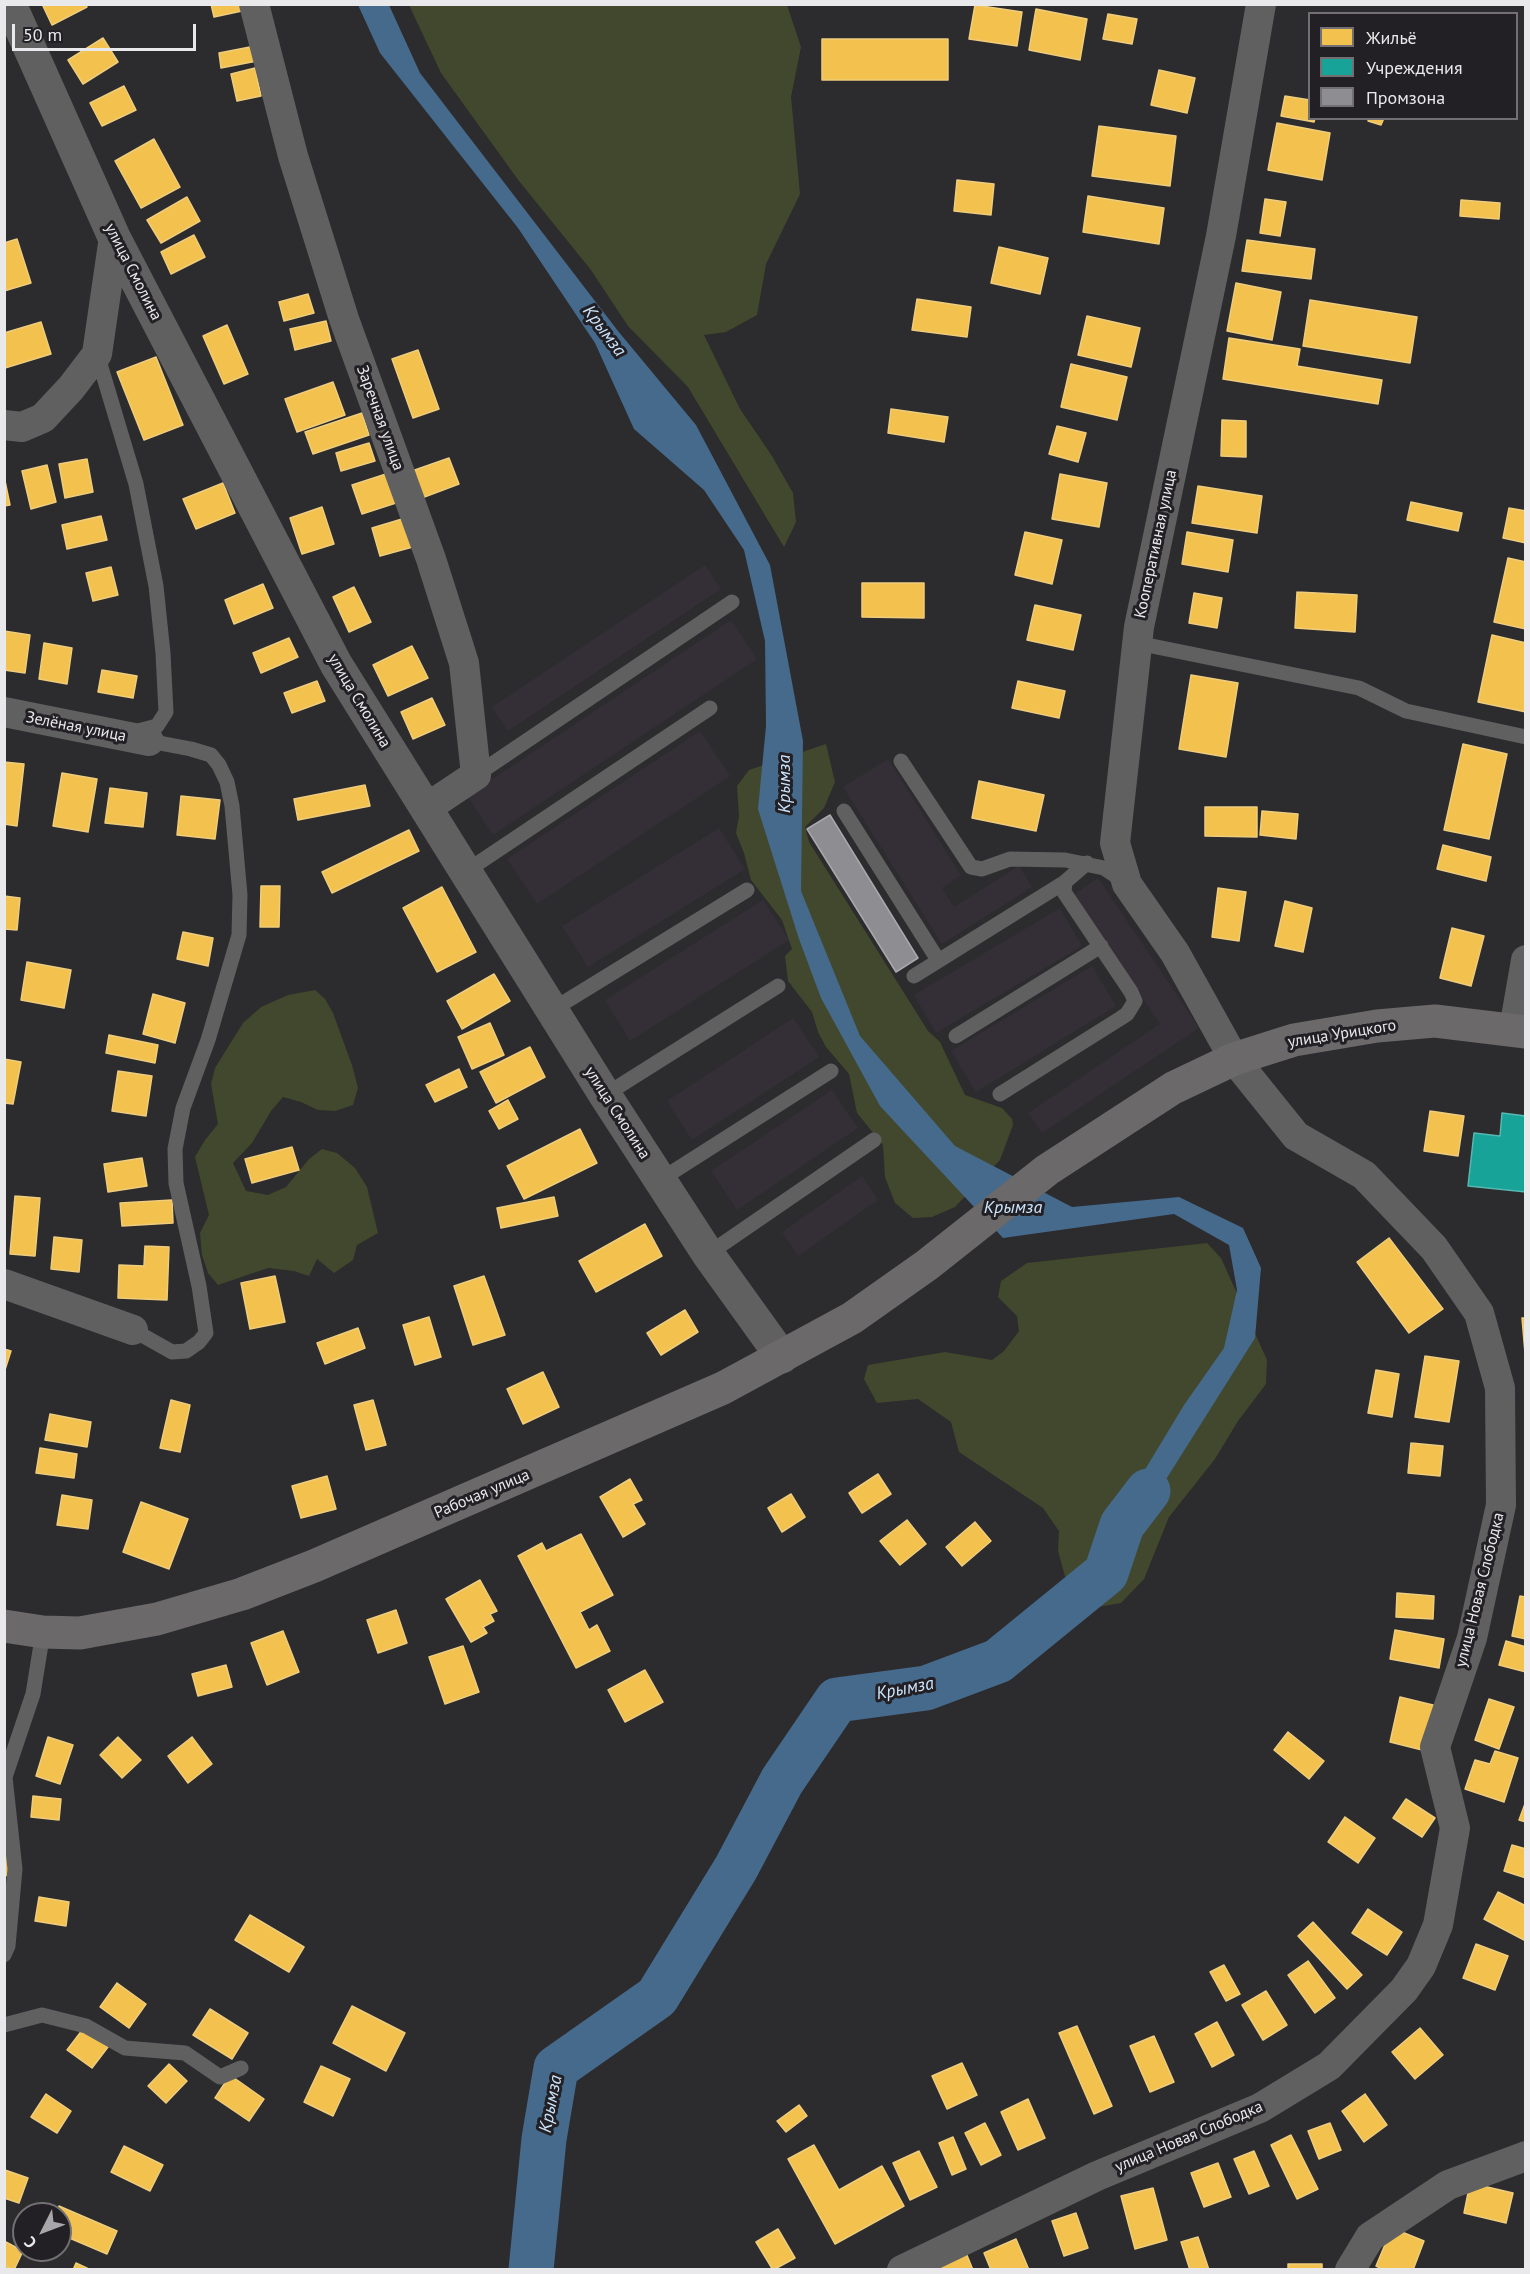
<!DOCTYPE html>
<html>
<head>
<meta charset="utf-8">
<style>
  body { margin:0 }
  #map { position:relative; width:1530px; height:2274px; overflow:hidden; background:#2c2b2d; font-family:"PT Sans",sans-serif }
  canvas { display:block }
  .frame { position:absolute; inset:0; border:6px solid #e9e8ea; pointer-events:none }
  .legend { position:absolute; left:1308px; top:12px; width:210px; height:108px; box-sizing:border-box; background:#222024; border:2px solid #727073; margin:0; padding:8px 10px; list-style:none; font-size:18px; color:#e9e8ea }
  .legend li { display:flex; align-items:center; gap:12px; height:30px }
  .legend b { width:30px; border:2px solid #727073 }
  .north { position:absolute; left:12px; top:2202px; width:60px; height:60px; box-sizing:border-box; background:#222024; border:2px solid #727073; border-radius:50%; rotate:228deg; font-size:16px; font-weight:700; line-height:24px; text-align:center; color:#e9e8ea }
  .north::after { content:''; display:block; margin:auto; width:21px; height:27px; background:#a7a6a8; clip-path:polygon(50% 0,100% 100%,50% 72%,0 100%) }
  .scale { position:absolute; left:12px; top:24px; width:184px; height:27px; box-sizing:border-box; border:3px solid #e9e8ea; border-top:0; padding-left:8px; font-size:18px; line-height:21px; white-space:nowrap; color:#e9e8ea; -webkit-text-stroke:4px #222024; paint-order:stroke }
</style>
</head>
<body>
<div id="map">
<canvas width="1530" height="2274"></canvas>
<div class="frame"></div>
<ul class="legend">
<li><b style="height:16px;background:#f2c14e"></b>Жильё</li>
<li><b style="height:16px;background:#17a398"></b>Учреждения</li>
<li><b style="height:16px;background:#8d8d92"></b>Промзона</li>
</ul>
<div class="north">С</div>
<div class="scale">50 m</div>
</div>
<script>
const g = document.querySelector('canvas').getContext('2d');
g.lineJoin = 'round';
function paint(path, color) { g.fillStyle = color; g.fill(path, 'evenodd'); }
const poly = rows => new Path2D(rows.map(r => 'M' + r).join(''));
function strokePath(path, color, width, dash) { g.strokeStyle = color; g.lineWidth = width; g.lineCap = dash ? 'butt' : 'round'; g.setLineDash(dash || []); g.stroke(path); }
function label(font, color, halo, rows, align = 'center') {
  g.font = font + ' "PT Sans",sans-serif'; g.lineWidth = 6; g.setLineDash([]); g.textBaseline = 'middle'; g.strokeStyle = halo; g.fillStyle = color; for (const [text, x, y, turn = 0] of rows) {
    g.save(); g.translate(x, y); g.rotate((+turn || 0) * Math.PI / 180); g.textAlign = isNaN(turn) ? turn : align; if (halo) g.strokeText(text, 0, 0); g.fillText(text, 0, 0); g.restore();
  }
}
paint(poly([
  [705,565,721,589,508,731,492,707],
  [731,620,757,659,493,835,467,796],
  [700,731,730,776,537,904,507,859],
  [888,759,961,875,942,888,954,907,1019,866,1032,887,942,944,843,787],
  [719,828,745,869,588,967,562,926],
  [1098,878,1199,1028,1042,1133,1028,1113,1160,1024,1073,895],
  [763,900,789,940,630,1041,605,1000],
  [1060,908,1082,946,936,1033,914,995],
  [1092,966,1116,1006,976,1092,951,1051],
  [793,1018,819,1057,692,1140,667,1101],
  [832,1090,858,1128,737,1210,711,1171],
  [862,1176,878,1200,798,1256,782,1232]
]), '#342f37');
paint(poly([
  [409,5,787,5,801,47,791,97,800,194,766,264,757,315,726,332,704,335,740,409,772,456,793,493,796,522,784,547,688,387,628,326,591,270,519,181,441,73],
  [826,744,835,782,824,808,805,827,809,842,928,1031,940,1042,965,1095,1002,1108,1012,1119,1013,1125,1000,1160,955,1207,932,1217,913,1218,895,1203,885,1177,883,1145,857,1113,849,1074,826,1047,818,1032,812,1012,788,981,785,956,792,949,782,920,751,880,744,853,736,833,739,816,737,786,749,770],
  [315,990,325,999,333,1013,352,1065,358,1088,353,1105,335,1111,318,1110,301,1102,283,1097,271,1111,252,1143,233,1163,246,1191,268,1195,286,1187,309,1159,322,1149,337,1153,355,1168,367,1187,378,1233,357,1245,353,1260,334,1273,317,1259,309,1276,294,1271,268,1268,218,1285,208,1273,202,1255,200,1233,209,1215,195,1157,205,1140,218,1124,211,1084,215,1068,243,1023,261,1007,288,995],
  [1207,1243,1221,1258,1267,1360,1266,1384,1238,1421,1215,1459,1169,1517,1144,1579,1121,1603,1092,1608,1066,1580,1058,1551,1059,1531,1043,1508,959,1452,951,1422,918,1399,877,1403,864,1379,868,1365,945,1352,992,1360,1004,1351,1019,1331,1017,1316,998,1297,1001,1281,1027,1263]
]), '#42482d');
paint(poly([
  [358,5,389,5,420,73,618,331,696,425,770,565,803,741,801,891,860,1036,955,1146,1072,1207,1179,1197,1243,1228,1261,1268,1255,1338,1165,1481,1131,1547,1111,1539,1146,1468,1184,1405,1224,1348,1237,1290,1229,1245,1174,1214,1003,1238,880,1106,821,998,799,939,758,809,766,726,765,641,744,550,704,490,634,429,595,343,518,228,380,53]
]), '#456a8c');
const homes = poly([
  [42,4,85,4,87,7,52,25,42,4],
  [211,4,241,4,242,11,214,17,211,4],
  [975,5,1022,12,1017,46,969,39,975,5],
  [1036,9,1087,19,1080,60,1029,50,1036,9],
  [1108,14,1137,19,1132,44,1103,39,1108,14],
  [103,38,118,62,83,84,68,60,103,38],
  [822,39,948,39,948,80,822,80,822,39],
  [255,46,257,61,221,68,219,53,255,46],
  [255,68,261,96,237,101,231,74,255,68],
  [1159,70,1195,78,1187,113,1151,105,1159,70],
  [124,86,136,110,102,126,90,103,124,86],
  [1285,96,1310,100,1310,118,1315,118,1314,122,1281,116,1285,96],
  [1369,118,1384,118,1381,125,1368,121,1369,118],
  [1277,123,1330,133,1322,180,1268,170,1277,123],
  [1099,126,1176,136,1170,186,1092,176,1099,126],
  [154,139,180,187,141,208,115,161,154,139],
  [957,180,994,184,991,215,954,211,957,180],
  [1088,196,1164,208,1159,244,1083,232,1088,196],
  [187,197,200,221,161,243,147,220,187,197],
  [1265,199,1286,202,1280,236,1260,233,1265,199],
  [1461,200,1500,203,1499,219,1460,216,1461,200],
  [194,235,205,257,171,274,161,252,194,235],
  [17,239,31,283,4,291,4,243,17,239],
  [1247,240,1315,249,1311,279,1242,271,1247,240],
  [999,247,1048,258,1040,294,991,283,999,247],
  [1236,283,1281,292,1272,340,1227,331,1236,283],
  [308,294,314,313,284,321,279,302,308,294],
  [917,299,971,307,967,337,912,330,917,299],
  [1310,300,1417,317,1410,363,1303,346,1310,300],
  [1087,316,1140,328,1131,367,1078,355,1087,316],
  [326,321,331,341,295,350,290,329,326,321],
  [41,322,51,354,5,368,4,333,41,322],
  [227,325,248,374,224,384,203,336,227,325],
  [1229,338,1300,349,1297,366,1382,380,1378,404,1223,379,1229,338],
  [418,350,439,409,413,418,392,359,418,350],
  [156,357,183,425,144,440,117,372,156,357],
  [1071,364,1127,377,1117,420,1061,407,1071,364],
  [333,382,345,415,297,432,285,399,333,382],
  [891,409,948,417,944,442,888,433,891,409],
  [362,413,369,435,313,454,305,432,362,413],
  [1222,420,1246,421,1246,457,1221,456,1222,420],
  [1057,426,1086,433,1078,462,1049,454,1057,426],
  [369,443,375,461,341,471,336,453,369,443],
  [449,458,459,484,419,499,409,472,449,458],
  [87,459,93,492,65,498,59,464,87,459],
  [47,465,56,502,31,509,22,471,47,465],
  [389,473,399,502,362,514,352,485,389,473],
  [1060,474,1107,483,1099,527,1052,519,1060,474],
  [4,476,10,505,4,506,4,476],
  [223,483,235,513,196,529,183,499,223,483],
  [1198,486,1262,496,1257,533,1192,523,1198,486],
  [1411,502,1462,513,1458,531,1407,520,1411,502],
  [322,507,334,544,302,554,290,518,322,507],
  [1509,508,1526,511,1526,543,1503,538,1509,508],
  [101,516,107,540,67,549,62,525,101,516],
  [412,516,420,545,380,556,372,528,412,516],
  [1025,532,1062,540,1052,584,1015,575,1025,532],
  [1187,532,1233,540,1228,572,1182,564,1187,532],
  [1508,558,1526,562,1526,629,1494,622,1508,558],
  [111,567,118,595,93,601,86,573,111,567],
  [862,583,924,583,924,618,862,617,862,583],
  [263,584,273,608,234,624,225,600,263,584],
  [354,587,371,622,349,632,333,597,354,587],
  [1297,592,1357,595,1355,632,1295,628,1297,592],
  [1194,593,1222,598,1217,628,1189,623,1194,593],
  [1035,605,1081,615,1073,650,1027,640,1035,605],
  [4,631,30,635,25,673,4,670,4,631],
  [1492,635,1526,643,1526,712,1478,702,1492,635],
  [289,638,298,657,261,673,253,653,289,638],
  [44,643,72,648,67,684,39,679,44,643],
  [412,646,428,678,388,696,373,665,412,646],
  [102,670,137,676,133,698,98,692,102,670],
  [1191,675,1238,683,1226,757,1179,749,1191,675],
  [317,681,325,701,292,713,284,693,317,681],
  [1018,681,1065,691,1059,718,1012,708,1018,681],
  [432,698,445,725,413,739,401,712,432,698],
  [1463,744,1507,754,1489,839,1444,830,1463,744],
  [4,762,24,764,17,826,4,824,4,762],
  [62,773,97,779,88,832,53,826,62,773],
  [979,781,1044,795,1036,831,972,818,979,781],
  [365,785,370,806,298,820,294,799,365,785],
  [110,788,147,793,143,827,105,823,110,788],
  [181,796,220,800,215,839,177,835,181,796],
  [1205,807,1257,807,1257,837,1205,836,1205,807],
  [1262,811,1298,814,1296,839,1260,835,1262,811],
  [409,830,419,851,332,893,322,872,409,830],
  [1443,845,1491,857,1486,881,1437,869,1443,845],
  [261,886,280,886,279,927,260,927,261,886],
  [442,887,476,952,437,972,403,908,442,887],
  [1218,888,1246,892,1239,941,1212,937,1218,888],
  [4,896,20,898,17,930,4,929,4,896],
  [1285,901,1312,908,1303,952,1275,946,1285,901],
  [1452,928,1484,936,1471,986,1440,978,1452,928],
  [183,932,213,938,208,966,177,959,183,932],
  [27,962,71,970,64,1008,21,1000,27,962],
  [494,974,510,1001,462,1029,447,1001,494,974],
  [153,994,185,1003,175,1043,143,1034,153,994],
  [490,1023,504,1055,472,1069,458,1037,490,1023],
  [109,1035,158,1045,155,1063,106,1053,109,1035],
  [530,1047,545,1077,496,1103,480,1072,530,1047],
  [4,1059,21,1062,13,1104,4,1103,4,1059],
  [459,1069,467,1087,435,1102,426,1085,459,1069],
  [118,1071,152,1076,146,1116,112,1111,118,1071],
  [508,1100,518,1119,499,1129,489,1111,508,1100],
  [1430,1111,1464,1116,1458,1156,1424,1151,1430,1111],
  [580,1129,597,1163,524,1199,507,1166,580,1129],
  [292,1147,299,1170,252,1183,245,1159,292,1147],
  [142,1158,147,1186,108,1192,104,1164,142,1158],
  [15,1196,40,1198,35,1256,10,1254,15,1196],
  [554,1197,558,1216,501,1228,497,1208,554,1197],
  [172,1200,173,1223,122,1226,120,1203,172,1200],
  [645,1224,662,1256,596,1292,579,1261,645,1224],
  [54,1237,82,1240,79,1272,51,1269,54,1237],
  [1389,1238,1443,1309,1409,1333,1357,1262,1389,1238],
  [145,1246,169,1247,167,1300,118,1298,119,1265,144,1266,145,1246],
  [275,1276,285,1322,250,1329,241,1283,275,1276],
  [484,1276,505,1335,473,1345,454,1286,484,1276],
  [685,1310,698,1332,661,1355,647,1333,685,1310],
  [429,1317,441,1357,415,1365,403,1325,429,1317],
  [1522,1318,1526,1318,1526,1365,1522,1318],
  [358,1328,365,1348,325,1364,317,1343,358,1328],
  [4,1349,11,1351,4,1373,4,1349],
  [1425,1356,1459,1361,1449,1422,1415,1417,1425,1356],
  [1376,1370,1399,1374,1392,1417,1368,1413,1376,1370],
  [543,1372,559,1407,523,1424,507,1389,543,1372],
  [171,1400,190,1405,180,1452,160,1448,171,1400],
  [373,1400,386,1445,366,1450,354,1405,373,1400],
  [50,1414,91,1422,87,1447,45,1440,50,1414],
  [1411,1443,1443,1446,1440,1476,1408,1473,1411,1443],
  [40,1448,77,1454,74,1478,36,1473,40,1448],
  [878,1474,891,1494,862,1513,849,1493,878,1474],
  [327,1476,336,1509,301,1518,292,1486,327,1476],
  [630,1479,642,1500,633,1504,645,1524,623,1537,600,1497,630,1479],
  [791,1494,805,1517,782,1532,768,1508,791,1494],
  [62,1495,92,1500,88,1529,57,1525,62,1495],
  [141,1502,188,1519,169,1569,123,1552,141,1502],
  [907,1520,926,1544,900,1565,880,1541,907,1520],
  [975,1522,991,1541,962,1566,946,1547,975,1522],
  [581,1534,613,1595,580,1612,589,1630,597,1625,610,1651,576,1668,518,1556,542,1543,546,1551,581,1534],
  [480,1580,497,1611,490,1614,494,1621,483,1627,487,1633,471,1642,446,1599,480,1580],
  [1397,1593,1434,1596,1433,1619,1396,1617,1397,1593],
  [1520,1596,1526,1597,1526,1639,1512,1636,1520,1596],
  [396,1610,407,1643,378,1653,367,1620,396,1610],
  [1395,1630,1444,1639,1439,1668,1390,1659,1395,1630],
  [283,1631,299,1672,267,1685,251,1643,283,1631],
  [1506,1641,1526,1647,1526,1672,1499,1665,1506,1641],
  [463,1646,479,1692,445,1704,429,1657,463,1646],
  [226,1665,232,1687,198,1696,192,1674,226,1665],
  [645,1670,663,1702,625,1722,608,1690,645,1670],
  [1400,1697,1437,1706,1426,1751,1390,1742,1400,1697],
  [1489,1699,1514,1707,1499,1749,1475,1740,1489,1699],
  [1288,1732,1324,1761,1309,1779,1274,1750,1288,1732],
  [48,1737,73,1745,60,1784,36,1776,48,1737],
  [118,1737,141,1760,122,1778,100,1755,118,1737],
  [192,1737,212,1764,188,1783,168,1756,192,1737],
  [1495,1751,1518,1758,1504,1802,1465,1789,1475,1760,1490,1764,1495,1751],
  [33,1796,61,1799,59,1820,31,1817,33,1796],
  [1406,1799,1435,1818,1422,1837,1393,1818,1406,1799],
  [1526,1801,1526,1822,1519,1820,1526,1801],
  [1345,1817,1375,1838,1358,1863,1328,1842,1345,1817],
  [1512,1845,1526,1849,1526,1878,1504,1871,1512,1845],
  [4,1846,6,1846,9,1875,4,1876,4,1846],
  [1498,1892,1526,1906,1526,1941,1484,1919,1498,1892],
  [39,1897,69,1902,66,1926,35,1921,39,1897],
  [1368,1909,1402,1932,1387,1955,1352,1933,1368,1909],
  [250,1915,304,1947,289,1972,235,1940,250,1915],
  [1313,1922,1362,1975,1347,1989,1298,1936,1313,1922],
  [1476,1944,1508,1956,1495,1990,1463,1978,1476,1944],
  [1308,1961,1335,1998,1315,2013,1288,1975,1308,1961],
  [1224,1965,1240,1994,1226,2001,1210,1972,1224,1965],
  [117,1983,146,2004,129,2028,100,2007,117,1983],
  [1266,1991,1287,2025,1263,2040,1242,2005,1266,1991],
  [352,2006,405,2033,386,2071,333,2043,352,2006],
  [210,2009,248,2033,232,2059,193,2035,210,2009],
  [1217,2022,1234,2055,1212,2067,1195,2034,1217,2022],
  [1077,2026,1112,2106,1094,2114,1059,2033,1077,2026],
  [1420,2028,1443,2055,1415,2079,1392,2052,1420,2028],
  [83,2029,108,2047,92,2068,67,2050,83,2029],
  [1154,2036,1174,2082,1150,2092,1130,2046,1154,2036],
  [962,2063,977,2095,947,2109,932,2076,962,2063],
  [169,2064,187,2081,166,2103,148,2086,169,2064],
  [321,2066,350,2079,333,2116,304,2102,321,2066],
  [230,2075,264,2099,249,2121,215,2098,230,2075],
  [46,2094,71,2111,57,2133,31,2117,46,2094],
  [1365,2094,1387,2125,1364,2142,1342,2111,1365,2094],
  [1028,2099,1045,2138,1018,2150,1001,2112,1028,2099],
  [799,2105,807,2116,786,2132,777,2121,799,2105],
  [985,2123,1001,2155,981,2165,965,2133,985,2123],
  [1330,2123,1341,2150,1319,2159,1308,2131,1330,2123],
  [1291,2135,1318,2189,1297,2199,1271,2145,1291,2135],
  [953,2137,966,2169,952,2175,939,2143,953,2137],
  [814,2145,839,2190,882,2166,904,2206,835,2244,788,2159,814,2145],
  [124,2146,163,2165,150,2191,111,2172,124,2146],
  [919,2151,937,2187,910,2200,893,2163,919,2151],
  [1254,2151,1269,2186,1249,2194,1234,2159,1254,2151],
  [1218,2163,1231,2197,1204,2207,1191,2173,1218,2163],
  [5,2170,28,2178,19,2203,4,2198,5,2170],
  [1470,2183,1513,2193,1506,2223,1464,2213,1470,2183],
  [1153,2188,1167,2240,1135,2249,1121,2196,1153,2188],
  [59,2206,117,2231,107,2254,60,2234,60,2214,55,2214,59,2206],
  [1076,2213,1088,2248,1064,2256,1052,2221,1076,2213],
  [1392,2228,1424,2241,1413,2270,1384,2270,1376,2266,1392,2228],
  [778,2229,795,2258,773,2270,756,2242,778,2229],
  [1198,2237,1209,2270,1190,2270,1181,2242,1198,2237],
  [1016,2239,1029,2270,991,2270,984,2253,1016,2239],
  [4,2241,23,2251,14,2270,4,2266,4,2241],
  [964,2248,973,2270,920,2270,964,2248],
  [76,2263,91,2270,73,2270,76,2263],
  [1288,2264,1322,2264,1322,2270,1288,2270,1288,2264]
]);
paint(homes, '#f2c14e');
strokePath(homes, '#efcd7d', 1.5);
const public = poly([
  [1502,1113,1526,1116,1526,1192,1468,1186,1474,1133,1500,1136,1502,1113]
]);
paint(public, '#17a398');
strokePath(public, '#56b8b1', 1.5);
const industry = poly([
  [830,815,918,958,896,972,807,829,830,815]
]);
paint(industry, '#8d8d92');
strokePath(industry, '#a9a8ac', 1.5);
strokePath(poly([
  [531,2270,544,2139,556,2068,657,1997,736,1868,782,1781,837,1700,926,1688,998,1661,1106,1573,1122,1525,1148,1491]
]), '#456a8c', 45);
strokePath(poly([
  [97,354,136,484,156,586,163,653,166,712,157,726,134,732],
  [1137,643,1359,688,1406,711,1526,737],
  [901,761,971,867,982,869,1010,859,1065,860,1104,868,1122,880],
  [476,775,732,602],
  [844,811,938,960],
  [465,872,710,708],
  [914,976,1065,882],
  [552,1010,747,890],
  [956,1036,1101,946],
  [1000,1094,1121,1018,1127,1014,1135,1001,1131,992,1064,892,1065,882,1087,863],
  [605,1095,778,986],
  [660,1180,831,1071],
  [708,1254,874,1140],
  [133,1330,172,1352,186,1351,199,1342,206,1333,199,1286,176,1183,175,1149,183,1108,208,1040,239,935,240,895,232,806,227,782,219,765,211,755,191,749,149,741],
  [4,1955,8,1946,15,1869,5,1777,33,1694,43,1632],
  [4,2025,42,2015,86,2026,125,2048,185,2053,220,2077,241,2068]
]), '#616060', 15);
strokePath(poly([
  [254,4,293,156,344,319,431,559,464,663,476,775,425,809],
  [4,425,22,427,43,418,71,388,97,354,114,237],
  [4,712,149,741],
  [1514,1029,1526,960],
  [4,1284,133,1330],
  [902,2270,1097,2176,1260,2108,1329,2066,1404,1990,1421,1966,1438,1925,1455,1828,1435,1747,1472,1638,1501,1505,1500,1388,1479,1313,1434,1248,1364,1175,1296,1136,1234,1059,1175,953,1127,884,1115,843,1139,627,1221,236,1261,4],
  [1350,2270,1370,2237,1448,2185,1526,2156]
]), '#616060', 30);
strokePath(poly([
  [10,4,114,237,336,664,605,1095,708,1254,782,1357]
]), '#616060', 33);
strokePath(poly([
  [4,1626,43,1632,80,1633,157,1619,242,1594,314,1566,723,1388,852,1318,927,1265,1047,1170,1173,1088,1234,1059,1294,1040,1377,1026,1435,1021,1526,1032]
]), '#6b6969', 33);
label('16px', '#e9e8ea', '#222024', [
  ["улица Смолина",133,272,63],
  ["Заречная улица",380,418,70],
  ["Кооперативная улица",1156,544,-78],
  ["улица Смолина",359,701,59],
  ["Зелёная улица",76,727,11],
  ["улица Урицкого",1342,1034,-9],
  ["улица Смолина",617,1113,57],
  ["Рабочая улица",482,1494,-23],
  ["улица Новая Слободка",1480,1590,-76],
  ["улица Новая Слободка",1189,2137,-23]
]);
label('italic 18px', '#cde6fd', '#222024', [
  ["Крымза",604,331,53],
  ["Крымза",785,784,-90],
  ["Крымза",1013,1208],
  ["Крымза",905,1689,-11],
  ["Крымза",551,2104,-79]
]);
</script>
</body>
</html>
